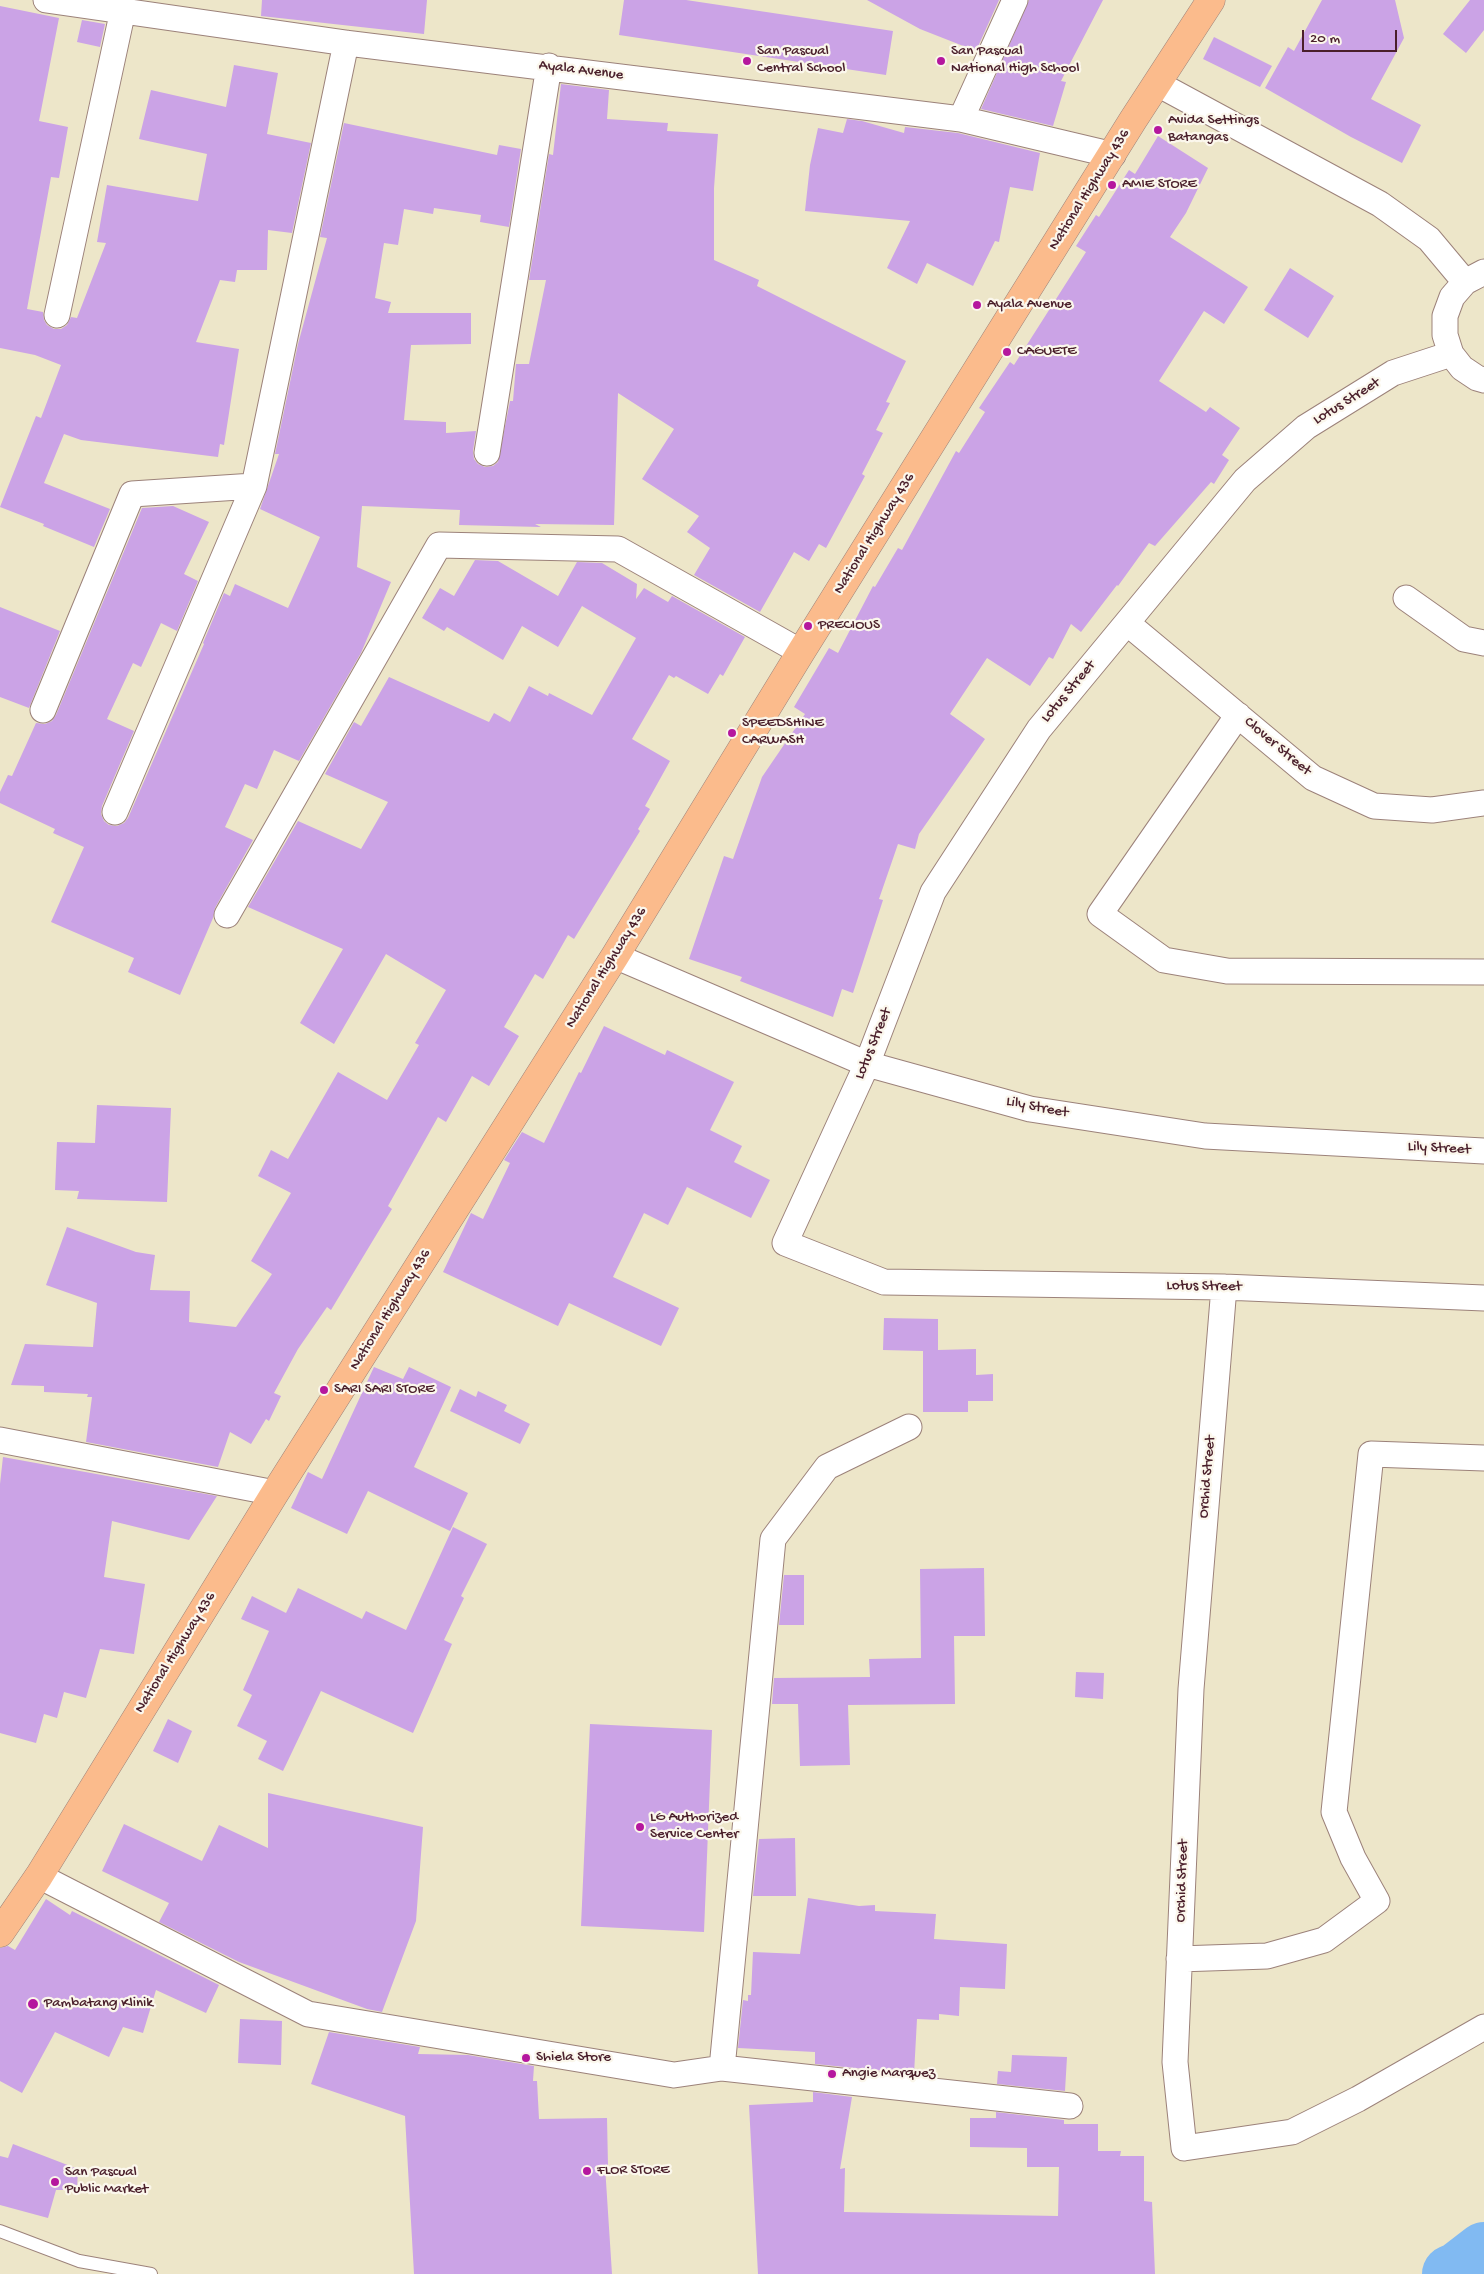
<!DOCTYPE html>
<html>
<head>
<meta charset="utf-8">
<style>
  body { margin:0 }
  #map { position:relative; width:1484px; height:2274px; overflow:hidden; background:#ede6c9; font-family:"Gochi Hand",sans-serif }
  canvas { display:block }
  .scale { position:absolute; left:1302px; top:30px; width:95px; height:22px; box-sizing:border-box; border:2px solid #4a1f2b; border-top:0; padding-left:6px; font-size:15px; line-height:18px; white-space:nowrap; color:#4a1f2b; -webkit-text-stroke:4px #fbf7ec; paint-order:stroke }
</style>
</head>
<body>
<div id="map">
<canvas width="1484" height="2274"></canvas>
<div class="scale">20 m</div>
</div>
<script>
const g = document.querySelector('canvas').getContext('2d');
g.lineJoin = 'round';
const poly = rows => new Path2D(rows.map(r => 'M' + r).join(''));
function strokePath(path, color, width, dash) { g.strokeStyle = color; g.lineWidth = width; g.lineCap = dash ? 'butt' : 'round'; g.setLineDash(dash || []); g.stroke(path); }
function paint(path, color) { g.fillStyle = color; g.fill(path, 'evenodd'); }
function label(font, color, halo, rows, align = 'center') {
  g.font = font + ' "Gochi Hand",sans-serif'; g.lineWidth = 4.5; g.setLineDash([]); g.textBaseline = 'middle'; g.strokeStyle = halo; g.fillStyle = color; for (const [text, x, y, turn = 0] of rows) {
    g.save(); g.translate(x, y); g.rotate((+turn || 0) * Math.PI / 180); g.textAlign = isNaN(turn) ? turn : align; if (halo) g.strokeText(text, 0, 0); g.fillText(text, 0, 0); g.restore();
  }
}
strokePath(poly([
  [1451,2274,1458,2271,1484,2251]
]), '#81baf2', 58);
paint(poly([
  [262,0,427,0,424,34,261,16],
  [624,0,686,0,893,31,886,75,619,35],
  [867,0,999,0,976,51,920,29],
  [1029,0,1103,0,1061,81,1066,82,1053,126,981,109],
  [1322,0,1395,0,1404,38,1371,99,1421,125,1402,163,1351,137,1265,88,1288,47,1294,51],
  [1470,0,1484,0,1484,30,1466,53,1443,34],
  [0,6,59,18,39,121,68,127,59,178,51,177,27,309,43,312,44,320,47,325,54,329,61,329,67,325,71,317,77,318,106,243,97,242,107,185,198,201,207,154,139,139,151,90,226,107,234,65,278,73,267,134,311,143,292,233,268,230,267,270,237,270,235,282,220,280,196,342,239,349,224,445,220,444,218,457,81,440,64,434,44,483,110,509,94,547,43,526,44,524,0,507,36,416,41,418,61,365,35,355,0,348],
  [82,20,105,24,100,47,77,42],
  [1214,37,1272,66,1260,87,1203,59],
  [561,84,609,90,607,119,668,123,667,131,718,134,714,188,714,260,759,280,757,286,906,361,886,402,890,403,876,430,883,433,862,474,865,476,826,548,819,544,809,561,794,552,760,612,694,575,710,548,687,532,699,516,642,479,674,429,618,393,614,525,535,524,541,527,459,525,460,510,362,506,357,567,391,582,361,653,299,761,274,750,257,789,245,784,225,827,253,840,215,908,213,918,180,995,128,972,134,958,51,922,84,847,53,833,55,829,0,803,0,792,8,775,12,776,36,723,45,724,52,721,56,715,142,508,173,506,209,522,184,574,198,581,177,631,161,623,141,667,133,663,107,719,134,731,102,806,101,814,104,821,109,825,117,826,124,823,128,818,204,644,203,643,224,593,230,596,235,584,288,608,320,537,260,509,279,454,275,454,298,344,327,238,320,237,344,123,497,155,499,145,521,149,509,227,480,222,481,215,434,208,433,214,404,209,398,245,384,243,375,298,391,302,388,313,471,313,471,344,411,345,404,420,446,422,446,433,476,431,473,451,474,459,478,464,485,467,493,466,498,462,510,401,513,401,516,364,529,364,546,280,529,280,549,154,553,155],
  [847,119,862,121,904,133,905,127,958,133,1040,153,1033,191,1010,187,999,242,995,241,973,286,927,263,917,284,887,268,910,221,805,211,810,165,818,128,843,133],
  [1158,136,1208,168,1186,213,1170,237,1248,287,1224,324,1204,311,1159,381,1206,412,1210,407,1240,428,1222,455,1229,460,1214,484,1211,482,1155,546,1149,543,1118,586,1117,585,1081,632,1071,624,1053,659,1049,657,1030,686,987,658,950,714,985,739,919,834,915,849,898,844,879,899,883,900,853,993,842,989,833,1017,740,981,742,977,689,959,724,856,733,859,762,777,805,714,794,707,829,648,838,653,873,586,875,587,898,548,902,550,956,451,959,453,985,412,979,408,1010,362,1014,365,1086,252,1076,246,1096,215,1099,217,1129,170,1135,174],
  [1290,268,1334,296,1308,338,1264,310],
  [475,560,498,561,558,596,577,562,602,563,637,584,636,599,644,588,668,602,672,596,745,637,723,676,720,674,708,694,676,676,674,678,669,675,632,739,670,761,645,806,650,809,638,829,640,831,574,939,568,935,543,979,535,974,504,1027,519,1036,489,1086,472,1076,446,1122,438,1117,388,1206,392,1209,375,1237,331,1310,327,1307,298,1349,274,1393,281,1396,269,1421,266,1419,251,1444,230,1432,218,1467,86,1442,92,1397,87,1397,88,1394,44,1392,44,1386,11,1385,25,1344,93,1347,97,1303,46,1285,67,1227,136,1252,155,1255,150,1290,190,1291,189,1322,236,1327,272,1274,251,1261,291,1193,258,1176,271,1150,288,1159,338,1072,387,1100,419,1045,415,1043,446,990,386,954,334,1044,300,1023,343,949,248,907,298,821,361,849,388,802,325,774,354,722,361,726,389,677,489,722,494,713,510,722,529,686,548,696,549,693,592,715,636,638,582,606,558,647,522,626,503,660,447,627,444,631,422,618,440,588,454,596],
  [0,607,60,631,29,708,0,697],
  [604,1026,665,1055,667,1050,734,1082,710,1130,742,1146,734,1162,770,1180,751,1218,687,1187,668,1225,644,1213,613,1277,679,1308,661,1346,569,1303,558,1326,443,1272,471,1213,483,1219,510,1163,504,1160,522,1132,544,1143,579,1072,581,1073],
  [97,1105,171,1108,167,1202,77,1199,79,1191,55,1190,57,1142,95,1143],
  [884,1318,938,1319,938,1350,976,1349,976,1375,993,1374,993,1401,968,1401,968,1412,923,1412,923,1351,883,1350],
  [374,1367,403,1379,409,1367,451,1387,414,1467,468,1493,450,1531,368,1491,347,1534,291,1508,308,1472,322,1479],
  [460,1389,476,1397,478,1391,507,1405,504,1411,530,1424,520,1444,450,1411],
  [3,1457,217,1496,189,1540,112,1521,104,1577,145,1584,134,1654,100,1649,86,1698,64,1692,57,1718,44,1714,36,1743,0,1733,0,1484],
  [453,1527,487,1544,461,1596,464,1598,444,1640,452,1644,413,1733,321,1691,283,1771,258,1759,267,1741,237,1726,252,1695,243,1690,269,1631,241,1619,252,1596,286,1613,298,1588,362,1619,366,1611,406,1630],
  [984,1568,985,1636,954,1636,955,1704,848,1705,850,1765,800,1766,798,1704,772,1704,774,1678,870,1677,869,1659,921,1658,920,1569],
  [784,1575,804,1575,804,1625,779,1625],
  [1076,1672,1104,1673,1103,1699,1075,1697],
  [168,1719,192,1731,178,1763,153,1751],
  [590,1724,712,1730,704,1932,581,1926],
  [268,1793,423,1827,416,1921,382,2012,367,2009,239,1962,159,1922,169,1903,102,1871,124,1824,202,1861,219,1825,268,1848],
  [795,1838,796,1896,753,1896,759,1839],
  [808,1898,859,1906,875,1905,875,1911,936,1914,934,1939,1007,1944,1005,1989,960,1987,959,2016,939,2014,939,2020,917,2019,914,2074,815,2064,815,2052,738,2048,743,2000,748,2001,748,1995,751,1995,753,1952,800,1954],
  [46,1899,70,1915,72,1911,219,1985,206,2013,156,1990,143,2033,123,2027,109,2057,55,2032,22,2093,0,2081,0,1948,8,1946,15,1950],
  [240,2019,282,2021,281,2065,238,2063],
  [329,2032,420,2047,418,2054,468,2055,534,2066,533,2081,537,2081,539,2119,607,2118,608,2166,605,2166,612,2274,414,2274,405,2116,311,2084],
  [1012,2055,1067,2057,1065,2091,997,2084,998,2071,1011,2072],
  [813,2092,852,2097,840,2169,845,2168,844,2212,1058,2216,1059,2167,1027,2167,1027,2148,970,2147,970,2118,996,2118,996,2112,1064,2120,1064,2124,1098,2124,1098,2151,1121,2151,1120,2156,1144,2156,1144,2201,1152,2202,1155,2274,758,2274,749,2105,813,2102],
  [13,2144,78,2169,77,2190,56,2190,48,2218,0,2205,0,2156,8,2158]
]), '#cba3e6');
const lane = poly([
  [0,2231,79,2261,151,2274]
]);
const street = poly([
  [46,0,346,43,961,119,1113,155],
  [1158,84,1380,204,1429,239,1465,282],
  [961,119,1015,0],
  [1484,272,1465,282,1452,297,1445,316,1445,335,1451,354,1462,368,1477,378,1484,380],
  [57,315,123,10],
  [1451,354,1393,373,1306,427,1245,480,1039,729,933,892,867,1064,785,1243,884,1282,1224,1287,1484,1298],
  [487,453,549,66],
  [1406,598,1464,639,1484,643],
  [1127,623,1313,778,1374,806,1432,810,1484,803],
  [43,710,132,494,254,486],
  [1238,715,1100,914,1164,960,1227,971,1484,972],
  [115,812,254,486,346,43],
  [227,915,439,545,618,549,801,652],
  [615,956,867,1064,1030,1109,1205,1136,1484,1151],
  [1224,1287,1191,1689,1175,2062,1184,2148,1292,2132,1358,2099,1484,2027],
  [0,1440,275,1493],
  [39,1876,308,2014,674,2075,722,2068,1070,2106],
  [1179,1959,1267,1956,1324,1940,1377,1901,1353,1858,1334,1812,1371,1454,1484,1458],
  [722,2068,773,1539,827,1467,909,1427]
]);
const primary = poly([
  [0,1933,39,1876,275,1493,615,956,801,652,1133,120,1211,0]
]);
strokePath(lane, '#9c827a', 14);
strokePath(street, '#9c827a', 27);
strokePath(primary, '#9c827a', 29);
strokePath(lane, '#fff', 12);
strokePath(street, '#fff', 25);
strokePath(primary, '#fbbb8c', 28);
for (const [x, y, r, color] of [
  [747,61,5,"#b5179e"],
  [941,61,5,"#b5179e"],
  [1158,130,5,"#b5179e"],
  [1112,185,5,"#b5179e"],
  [977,305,5,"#b5179e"],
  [1007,352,5,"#b5179e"],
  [808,626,5,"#b5179e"],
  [732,733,5,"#b5179e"],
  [324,1390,5,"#b5179e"],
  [640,1827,5,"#b5179e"],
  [33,2004,6,"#b5179e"],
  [526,2058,5,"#b5179e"],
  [832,2074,5,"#b5179e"],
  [587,2171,5,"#b5179e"],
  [55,2182,5,"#b5179e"]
]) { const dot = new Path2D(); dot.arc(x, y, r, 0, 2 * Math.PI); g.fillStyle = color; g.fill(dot); strokePath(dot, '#fbf7ec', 2); }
label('15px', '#4a1f2b', '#fbf7ec', [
  ["San Pascual",757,52],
  ["Central School",757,69],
  ["San Pascual",951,52],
  ["National High School",951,69],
  ["Avida Settings",1168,121],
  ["Batangas",1168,138],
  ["AMIE STORE",1122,185],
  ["Ayala Avenue",987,305],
  ["CAGUETE",1017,352],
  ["PRECIOUS",818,626],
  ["SPEEDSHINE",742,724],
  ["CARWASH",742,741],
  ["SARI SARI STORE",334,1390],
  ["LG Authorized",650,1818],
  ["Service Center",650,1835],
  ["Pambatang Klinik",44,2004],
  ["Shiela Store",536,2058],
  ["Angie Marquez",842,2074],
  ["FLOR STORE",597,2171],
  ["San Pascual",65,2173],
  ["Public Market",65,2190]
], 'left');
label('15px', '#4a1f2b', '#fbf7ec', [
  ["Ayala Avenue",581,71,7],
  ["National Highway 436",1090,190,-58],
  ["Lotus Street",1347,402,-32],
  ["National Highway 436",875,534,-58],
  ["Lotus Street",1069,692,-50],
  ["Clover Street",1277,747,40],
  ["National Highway 436",607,968,-58],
  ["Lotus Street",874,1044,-68],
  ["Lily Street",1037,1108,11],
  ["Lily Street",1439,1149,3],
  ["Lotus Street",1204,1287,1],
  ["National Highway 436",391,1310,-58],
  ["Orchid Street",1208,1477,-85],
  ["National Highway 436",176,1653,-58],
  ["Orchid Street",1183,1881,-88]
]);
</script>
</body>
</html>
